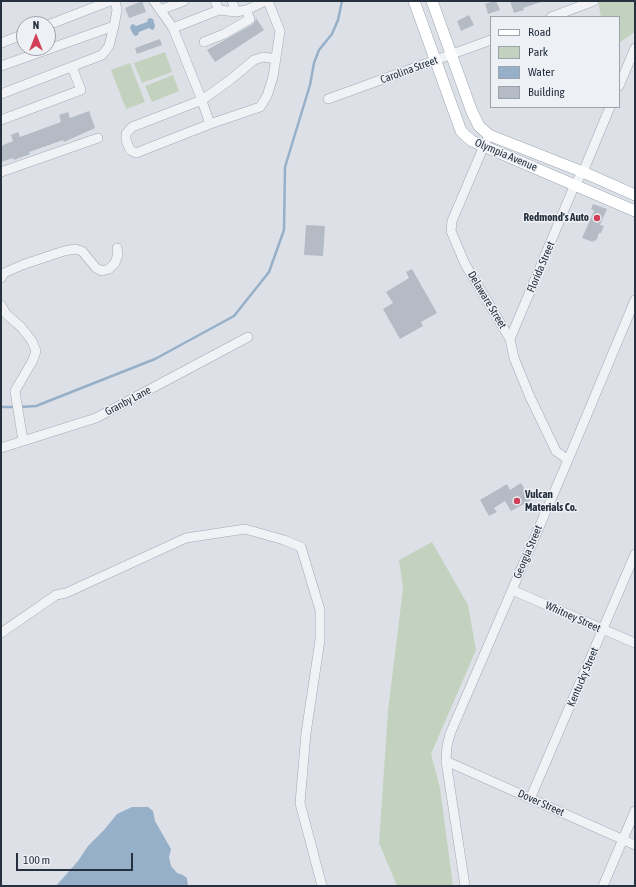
<!DOCTYPE html>
<html>
<head>
<meta charset="utf-8">
<style>
  body { margin:0 }
  #map { position:relative; width:636px; height:887px; overflow:hidden; background:#dde1e7; font-family:"Asap Condensed",sans-serif }
  canvas { display:block }
  .frame { position:absolute; inset:0; border:2px solid #26303e; pointer-events:none }
  .legend { position:absolute; left:490px; top:16px; width:130px; height:92px; box-sizing:border-box; background:#edf0f5; border:1px solid #9da3ac; margin:0; padding:5px 7px; list-style:none; font-size:12px; color:#26303e }
  .legend li { display:flex; align-items:center; gap:8px; height:20px }
  .legend b { width:20px; border:1px solid #9da3ac }
  .north { position:absolute; left:16px; top:16px; width:40px; height:40px; box-sizing:border-box; background:#edf0f5; border:1px solid #9da3ac; border-radius:50%; rotate:0deg; font-size:11px; font-weight:700; line-height:16px; text-align:center; color:#26303e }
  .north::after { content:''; display:block; margin:auto; width:14px; height:18px; background:#d03e57; clip-path:polygon(50% 0,100% 100%,50% 72%,0 100%) }
  .scale { position:absolute; left:16px; top:853px; width:117px; height:18px; box-sizing:border-box; border:2px solid #26303e; border-top:0; padding-left:5px; font-size:12px; line-height:14px; white-space:nowrap; color:#26303e; -webkit-text-stroke:3px #edf0f5; paint-order:stroke }
</style>
</head>
<body>
<div id="map">
<canvas width="636" height="887"></canvas>
<div class="frame"></div>
<ul class="legend">
<li><b style="height:5px;background:#fff"></b>Road</li>
<li><b style="height:11px;background:#c3d2be"></b>Park</li>
<li><b style="height:11px;background:#97b0c9"></b>Water</li>
<li><b style="height:11px;background:#b4bbc4"></b>Building</li>
</ul>
<div class="north">N</div>
<div class="scale">100 m</div>
</div>
<script>
const g = document.querySelector('canvas').getContext('2d');
g.lineJoin = 'round';
function paint(path, color) { g.fillStyle = color; g.fill(path, 'evenodd'); }
const poly = rows => new Path2D(rows.map(r => 'M' + r).join(''));
function strokePath(path, color, width, dash) { g.strokeStyle = color; g.lineWidth = width; g.lineCap = dash ? 'butt' : 'round'; g.setLineDash(dash || []); g.stroke(path); }
function label(font, color, halo, rows, align = 'center') {
  g.font = font + ' "Asap Condensed",sans-serif'; g.lineWidth = 3; g.setLineDash([]); g.textBaseline = 'middle'; g.strokeStyle = halo; g.fillStyle = color; for (const [text, x, y, turn = 0] of rows) {
    g.save(); g.translate(x, y); g.rotate((+turn || 0) * Math.PI / 180); g.textAlign = isNaN(turn) ? turn : align; if (halo) g.strokeText(text, 0, 0); g.fillText(text, 0, 0); g.restore();
  }
}
paint(poly([
  [598,1,635,1,635,32,619,43,619,17,601,17],
  [165,52,172,72,142,83,134,63],
  [130,63,145,102,126,109,111,70],
  [173,75,179,91,152,102,145,86],
  [432,542,468,605,476,650,431,754,440,788,453,886,397,886,379,843,388,711,403,588,399,560]
]), '#c3d2be');
paint(poly([
  [150,18,153,19,155,26,154,29,152,30,149,28,139,32,138,35,135,36,133,34,130,28,131,25,133,24,136,26,147,22,148,19],
  [132,807,148,807,153,811,155,821,171,849,169,857,171,866,177,873,183,875,187,878,188,886,56,886,78,861,88,846,104,830,117,814]
]), '#97b0c9');
strokePath(poly([
  [1,407,15,407],
  [20,407,36,406,155,359,234,316,269,272,284,230,285,167,310,85,314,63,319,50,332,34,338,20,342,1]
]), '#97b0c9', 2.5);
paint(poly([
  [142,1,146,12,129,18,125,8],
  [494,1,496,1,500,10,488,14,485,4],
  [510,1,541,1,541,2,523,8,524,10,514,13],
  [469,15,474,25,461,31,457,21],
  [256,18,264,30,215,62,207,50,253,24,255,22],
  [160,39,162,45,137,54,135,48],
  [89,111,95,128,64,142,63,140,49,145,29,152,30,154,14,160,13,158,1,162,1,146,13,141,11,135,18,132,20,137,61,122,59,115,68,112,70,118],
  [593,204,607,209,600,225,604,226,601,233,599,233,596,241,594,240,593,242,582,238,594,211,591,209],
  [306,225,325,226,323,256,304,255],
  [412,269,437,313,421,322,423,326,400,339,383,309,393,303,386,292,409,278,406,272],
  [521,483,531,500,511,511,505,501,494,508,497,512,489,516,480,500,507,484,510,490]
]), '#b4bbc4');
const minor = poly([
  [154,1,173,28,201,98,210,124,260,107,267,96,273,77,280,31,268,1],
  [215,1,219,10,236,12,246,10,266,1],
  [232,1,236,12],
  [160,10,184,1],
  [551,17,594,1],
  [48,25,110,1],
  [173,28,219,10],
  [204,42,224,34,250,19,246,10],
  [1,43,24,34],
  [1,66,114,26],
  [619,86,635,48],
  [1,94,102,55,109,46,114,26,117,10,115,1],
  [328,99,491,40],
  [1,120,81,90,72,67],
  [210,124,136,153,130,150,126,140,126,134,132,127,202,100,230,80,254,60,263,57,276,59],
  [486,141,452,221,451,231,465,264,510,339,514,358,530,397,556,451,568,460],
  [1,172,98,138],
  [1,278,4,273,22,265,64,251,75,249,82,251,96,268,102,271,109,269,115,263,118,254,117,248],
  [1,305,6,314,21,327,32,341,36,351,33,360,15,391,23,441],
  [510,339,575,184,583,172,610,107],
  [1,448,96,418,248,337],
  [512,590,635,643],
  [1,633,56,595,66,593,186,538,245,529,284,540,301,547,320,610,320,640,306,733,300,803,322,886],
  [446,761,635,845],
  [530,799,635,554],
  [465,886,446,761,447,746,450,734,568,460,635,300],
  [603,886,635,811]
]);
const major = poly([
  [414,1,461,131,466,136,472,141,635,211],
  [432,1,472,112,479,126,489,135,583,172,635,195]
]);
strokePath(minor, '#a2a8b1', 10);
strokePath(major, '#9ca6b3', 12);
strokePath(minor, '#f0f2f6', 9);
strokePath(major, '#fff', 11);
for (const [x, y, r, color] of [
  [597,218,4,"#d03e57"],
  [517,501,4,"#d03e57"]
]) { const dot = new Path2D(); dot.arc(x, y, r, 0, 2 * Math.PI); g.fillStyle = color; g.fill(dot); strokePath(dot, '#edf0f5', 1.5); }
label('11px', '#26303e', '#edf0f5', [
  ["Carolina Street",409,70,-20],
  ["Olympia Avenue",506,155,23],
  ["Florida Street",541,267,-67],
  ["Delaware Street",487,300,59],
  ["Granby Lane",128,401,-28],
  ["Georgia Street",528,552,-67],
  ["Whitney Street",573,617,24],
  ["Kentucky Street",583,677,-67],
  ["Dover Street",541,803,24]
]);
label('bold 11px', '#26303e', '#edf0f5', [
  ["Redmond's Auto",589,218],
  ["Vulcan",525,495,"left"],
  ["Materials Co.",525,508,"left"]
], 'right');
</script>
</body>
</html>
